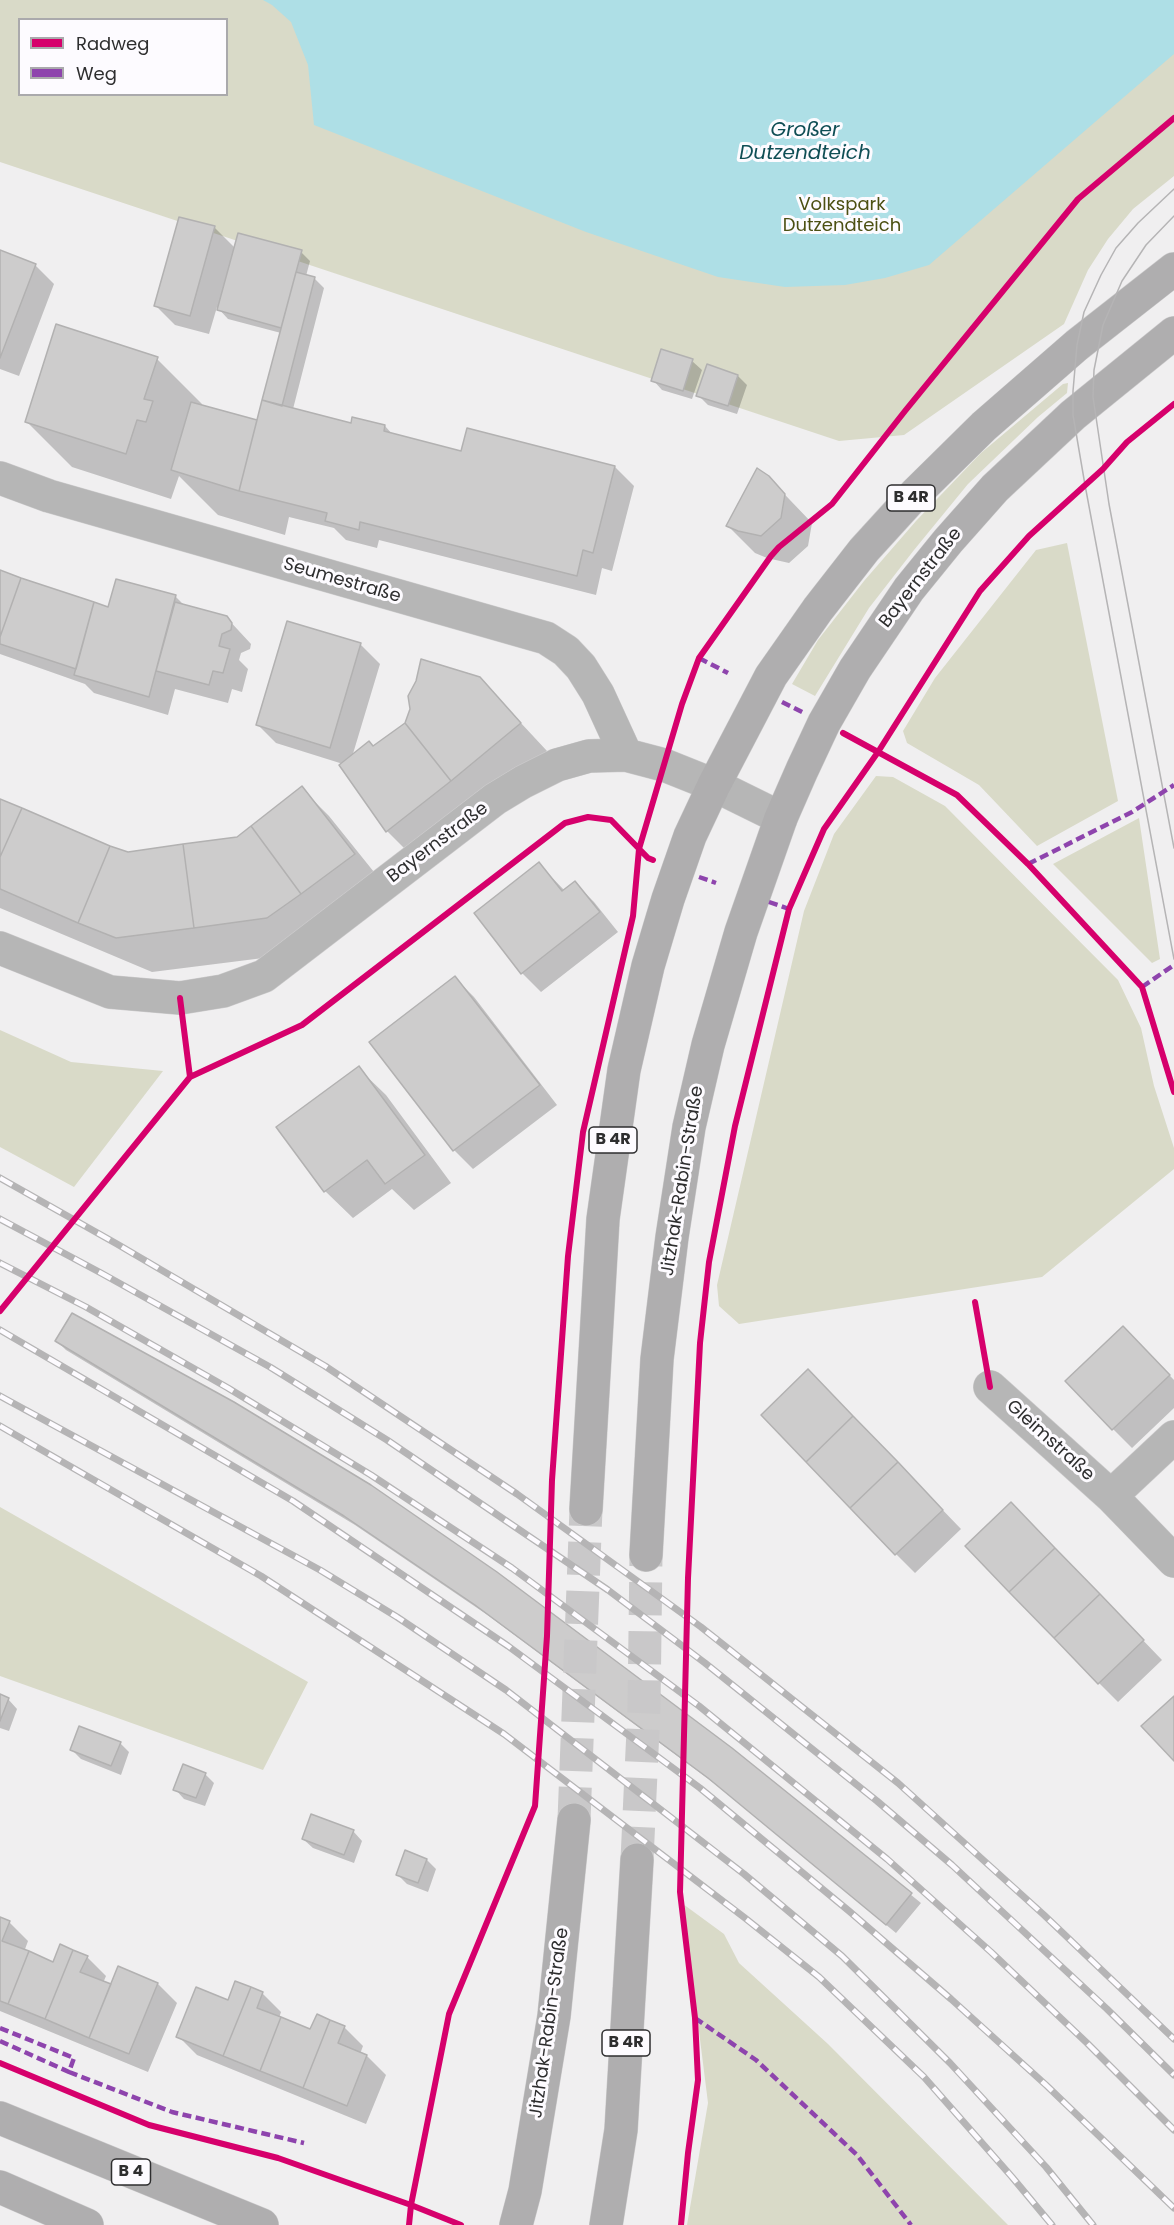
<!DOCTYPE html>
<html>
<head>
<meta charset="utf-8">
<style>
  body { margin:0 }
  #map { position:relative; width:1174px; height:2225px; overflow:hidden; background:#f0eff0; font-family:Poppins,sans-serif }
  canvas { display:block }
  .legend { position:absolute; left:18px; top:18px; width:210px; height:78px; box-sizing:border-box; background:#fdfbff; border:2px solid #aaa9ac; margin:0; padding:8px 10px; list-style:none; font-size:18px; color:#2e2e2f }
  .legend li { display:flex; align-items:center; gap:12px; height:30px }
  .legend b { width:30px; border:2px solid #aaa9ac }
</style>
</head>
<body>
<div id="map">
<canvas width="1174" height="2225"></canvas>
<ul class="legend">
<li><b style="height:8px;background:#d6006c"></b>Radweg</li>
<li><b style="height:8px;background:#8e44ad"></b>Weg</li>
</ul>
</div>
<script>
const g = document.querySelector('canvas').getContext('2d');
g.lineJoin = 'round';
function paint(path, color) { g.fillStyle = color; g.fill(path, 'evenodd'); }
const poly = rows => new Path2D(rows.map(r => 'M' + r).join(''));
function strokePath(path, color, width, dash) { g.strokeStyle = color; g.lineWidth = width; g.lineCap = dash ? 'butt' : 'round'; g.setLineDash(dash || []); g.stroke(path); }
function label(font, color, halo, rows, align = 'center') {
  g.font = font + ' Poppins,sans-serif'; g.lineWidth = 6; g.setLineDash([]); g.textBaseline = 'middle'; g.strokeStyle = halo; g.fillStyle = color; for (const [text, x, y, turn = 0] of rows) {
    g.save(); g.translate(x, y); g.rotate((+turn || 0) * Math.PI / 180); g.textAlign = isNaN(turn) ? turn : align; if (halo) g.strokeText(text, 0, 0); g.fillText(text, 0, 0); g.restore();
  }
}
paint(poly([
  [0,0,1174,0,1174,176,1133,209,1108,239,1088,270,1064,324,904,435,839,441,0,162],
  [20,20,226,20,226,94,20,94],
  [1068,383,1067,393,1038,417,968,484,914,550,869,608,815,696,792,684,818,640,864,581,916,521,981,453,1063,384],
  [1067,543,1118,801,1037,846,979,785,907,743,903,731,935,678,1036,550],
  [876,776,893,777,945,806,1118,980,1141,1028,1154,1086,1174,1148,1174,1169,1042,1277,739,1324,719,1306,717,1285,804,911,834,834],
  [1139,818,1160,959,1152,963,1053,864],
  [0,1030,71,1062,163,1071,74,1187,0,1147],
  [0,1507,308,1682,263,1770,0,1676],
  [683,1904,724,1934,739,1963,828,2044,1008,2225,687,2225,708,2103]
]), '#d9dac8');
paint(poly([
  [263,0,1174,0,1174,54,929,265,885,278,845,285,785,287,718,277,586,232,314,125,308,65,291,22,272,5]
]), '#aedfe6');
paint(poly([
  [180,218,215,228,235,248,301,252,310,261,306,276,315,279,324,288,293,409,352,425,385,426,393,435,462,453,615,467,634,486,612,571,602,568,596,595,379,540,377,548,346,540,334,528,289,517,285,535,218,515,179,476,171,499,72,467,27,422,157,359,202,404,202,406,258,423,281,333,228,319,217,307,209,334,175,325,156,306],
  [0,252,35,265,54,284,19,376,0,369],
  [692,361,702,370,692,399,662,390,653,380],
  [738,376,747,385,737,414,708,405,698,395],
  [768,477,812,523,808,546,789,563,767,558,755,553,728,526],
  [0,571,109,609,117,581,176,597,185,606,226,617,251,644,250,649,241,653,239,660,248,669,242,692,232,689,228,703,175,689,168,715,94,693,85,684,0,654],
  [288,623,361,645,380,664,352,757,373,748,406,724,412,709,479,678,547,751,414,858,387,831,343,764,276,743,257,724],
  [301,788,329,816,382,882,303,953,152,972,0,908,0,801,128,854,238,838],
  [539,864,565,891,575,883,594,902,618,932,541,992,522,973],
  [455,978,474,997,557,1105,473,1169,454,1150],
  [358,1068,386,1095,451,1183,414,1210,392,1189,353,1218,325,1191],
  [57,1341,731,1749,921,1903,896,1933,719,1787,486,1614,355,1525,66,1350],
  [1142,1347,1174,1380,1174,1408,1132,1448,1113,1429],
  [827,1390,961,1529,915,1573,896,1554],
  [1030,1523,1162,1660,1118,1702,1099,1683],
  [0,1696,8,1699,17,1709,9,1731,0,1728],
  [120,1743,129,1752,121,1775,81,1759,72,1750],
  [205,1774,214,1783,205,1806,184,1799,175,1789],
  [353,1831,362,1841,354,1863,313,1848,303,1839],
  [406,1852,427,1860,436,1869,428,1892,407,1884,398,1875],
  [0,1918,9,1922,28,1941,24,1952,54,1964,87,1957,106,1976,103,1983,112,1986,119,1968,158,1984,177,2003,148,2072,0,2011],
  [262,1993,281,2012,279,2018,311,2031,344,2027,363,2046,360,2054,367,2056,386,2075,366,2124,197,2055,178,2036,229,2002]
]), '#0003');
const building = poly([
  [179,217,215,226,190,316,154,306,179,217],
  [238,233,302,250,281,328,217,310,238,233],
  [0,250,36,264,0,358,0,250],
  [296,272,315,277,282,406,262,400,296,272],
  [56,324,158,357,144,399,153,401,146,422,137,420,126,454,25,422,56,324],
  [661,349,693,359,683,391,651,381,661,349],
  [707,364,738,375,728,406,696,396,707,364],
  [262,400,351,423,352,417,385,425,384,431,461,451,467,428,615,466,593,553,583,550,577,576,360,522,359,530,325,521,327,513,239,491,262,400],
  [191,402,257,420,239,491,171,470,191,402],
  [757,468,769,476,785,494,781,518,761,536,738,531,726,526,757,468],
  [0,570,21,578,0,637,0,570],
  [21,578,94,602,76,669,0,644,0,637,21,578],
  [116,579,176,595,149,697,74,675,94,602,108,607,116,579],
  [175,602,227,616,232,623,231,630,222,634,219,646,230,649,223,673,213,671,209,685,156,671,175,602],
  [287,621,361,643,330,748,256,725,287,621],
  [421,659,480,677,521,723,451,781,405,723,410,709,408,696,416,681,421,659],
  [405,723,451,781,386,832,339,765,369,741,373,746,405,723],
  [302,786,355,854,301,894,251,826,302,786],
  [0,799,22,808,0,857,0,799],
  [22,808,110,846,78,923,0,889,0,857,22,808],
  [251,826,301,894,267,918,194,928,183,844,237,837,251,826],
  [183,844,194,928,116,938,78,923,110,846,128,852,183,844],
  [539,862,562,891,575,881,600,912,521,974,474,913,539,862],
  [455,976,540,1085,453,1151,369,1042,455,976],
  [359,1066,425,1155,385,1184,367,1160,324,1192,276,1127,359,1066],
  [72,1313,234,1402,371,1485,497,1572,732,1748,912,1893,886,1925,708,1778,475,1605,344,1516,55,1341,72,1313],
  [1123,1326,1170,1375,1112,1430,1065,1381,1123,1326],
  [808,1369,853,1416,806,1462,761,1415,808,1369],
  [853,1416,898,1462,850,1508,806,1462,853,1416],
  [898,1462,943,1510,895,1555,850,1508,898,1462],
  [1011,1502,1055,1548,1009,1592,965,1546,1011,1502],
  [1055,1548,1100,1594,1054,1638,1009,1592,1055,1548],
  [1100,1594,1144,1640,1098,1684,1054,1638,1100,1594],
  [0,1694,9,1698,0,1721,0,1694],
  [1174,1696,1174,1761,1141,1726,1174,1696],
  [79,1726,121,1742,111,1766,70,1750,79,1726],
  [183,1764,206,1773,196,1798,173,1790,183,1764],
  [311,1814,354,1830,344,1855,302,1839,311,1814],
  [405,1850,427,1859,418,1883,396,1875,405,1850],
  [0,1917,10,1921,2,1941,29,1951,8,2004,0,2001,0,1917],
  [60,1944,73,1950,45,2019,8,2004,29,1951,53,1962,60,1944],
  [73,1950,88,1956,80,1972,111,1984,89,2038,45,2019,73,1950],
  [118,1966,158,1983,129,2054,89,2038,118,1966],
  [235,1981,251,1987,223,2056,176,2037,196,1987,228,2000,235,1981],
  [251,1987,263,1992,257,2008,281,2017,260,2071,223,2056,251,1987],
  [317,2014,330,2020,303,2088,260,2071,281,2017,310,2029,317,2014],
  [330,2020,345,2026,338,2043,367,2055,347,2106,303,2088,330,2020]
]);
paint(building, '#cdcccc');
strokePath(building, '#b2b1b1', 1.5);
strokePath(poly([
  [574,1820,586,1509],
  [637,1860,644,1708,646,1555]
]), '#c9c8c9', 33, [33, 16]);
const minor = poly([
  [0,478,49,496,546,638,566,651,581,667,598,694,626,755],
  [0,948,110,992,180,998,223,991,264,976,495,799,523,782,557,765,589,756,626,755,664,765,714,785,781,818],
  [990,1387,1111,1496],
  [1174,1437,1111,1496,1174,1561]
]);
const primary = poly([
  [586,1509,603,1219,624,1070,648,966,668,899,690,836,714,785,771,676,818,609,864,550,916,493,984,426,1077,345,1174,269],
  [646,1555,657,1359,672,1237,689,1127,708,1045,741,932,781,818,802,770,824,723,855,669,909,589,948,541,995,488,1073,415,1174,333],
  [0,2118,262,2225],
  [0,2187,87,2225],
  [516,2225,525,2191,554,2016,574,1820],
  [606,2225,621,2130,637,1860]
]);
strokePath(minor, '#cdcccd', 34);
strokePath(primary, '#cdcccd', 34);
strokePath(minor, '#b6b6b6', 33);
strokePath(primary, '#afaeaf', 33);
strokePath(poly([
  [1174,189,1138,223,1116,248,1101,275,1084,312,1077,345,1073,391,1073,415,1085,485,1174,959],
  [1174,216,1146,245,1122,281,1103,325,1094,370,1093,397,1109,504,1174,848]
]), '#b5b4b5', 1.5);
const rail = poly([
  [0,1178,117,1244,325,1366,517,1494,701,1627,898,1783,1044,1915,1174,2039],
  [0,1219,101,1273,270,1367,387,1440,608,1590,705,1663,877,1801,952,1865,1107,2009,1174,2075],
  [0,1263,86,1307,228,1388,371,1475,512,1568,699,1706,887,1859,991,1952,1087,2043,1174,2130],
  [0,1330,293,1501,508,1646,700,1788,849,1911,951,1999,1046,2085,1174,2208],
  [0,1396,320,1570,397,1617,506,1690,744,1874,842,1956,950,2063,1046,2167,1093,2225],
  [0,1426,261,1576,504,1734,745,1918,819,1977,924,2077,1012,2177,1052,2225]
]);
strokePath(rail, '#b5b4b5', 7);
strokePath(rail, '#fdfbff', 4.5, [14]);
strokePath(poly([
  [699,658,728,673],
  [782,702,806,714],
  [1028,864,1132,812,1174,785],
  [699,877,716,883],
  [769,902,789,909],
  [1142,987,1174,965],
  [695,2018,756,2060,857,2155,911,2225],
  [0,2028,74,2058,69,2072,172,2112,304,2143],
  [0,2041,69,2072]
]), '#8e44ad', 4.5, [9, 4.5]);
strokePath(poly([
  [843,733,957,795,1028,864,1142,987,1174,1092],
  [180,998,190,1077],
  [975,1302,990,1387],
  [0,1311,190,1077,302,1025,565,823,588,817,611,820,648,858,653,860],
  [0,2063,149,2125,278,2158,411,2205,461,2225],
  [409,2225,411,2205,449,2014,535,1806,547,1636,552,1480,568,1256,583,1132,633,916,639,849,682,704,699,658,771,556,779,547,832,504,905,411,1078,199,1174,118],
  [681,2225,688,2153,698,2080,695,2018,680,1892,688,1578,700,1343,709,1262,735,1126,789,909,824,829,878,752,980,591,1029,536,1103,469,1127,442,1174,404]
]), '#d6006c', 6);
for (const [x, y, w] of [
  [911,498,48],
  [613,1140,48],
  [626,2043,48],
  [131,2172,39]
]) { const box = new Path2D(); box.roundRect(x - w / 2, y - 13, w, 26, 4.5); g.fillStyle = '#fdfbff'; g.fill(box); strokePath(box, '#2e2e2f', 1.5); }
label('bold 16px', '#2e2e2f', null, [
  ["B 4R",911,498],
  ["B 4R",613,1140],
  ["B 4R",626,2043],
  ["B 4",131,2172]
]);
label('18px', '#4c5013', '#fdfbff', [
  ["Volkspark",842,205],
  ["Dutzendteich",842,226]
]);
label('18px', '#2e2e2f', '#fdfbff', [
  ["Bayernstraße",921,578,-52],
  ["Seumestraße",342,581,16],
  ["Bayernstraße",438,843,-37],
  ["Jitzhak-Rabin-Straße",683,1181,-81],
  ["Gleimstraße",1050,1441,42],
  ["Jitzhak-Rabin-Straße",550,2023,-82]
]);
label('italic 20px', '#0f4e55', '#fdfbff', [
  ["Großer",805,131],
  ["Dutzendteich",805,154]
]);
</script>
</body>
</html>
